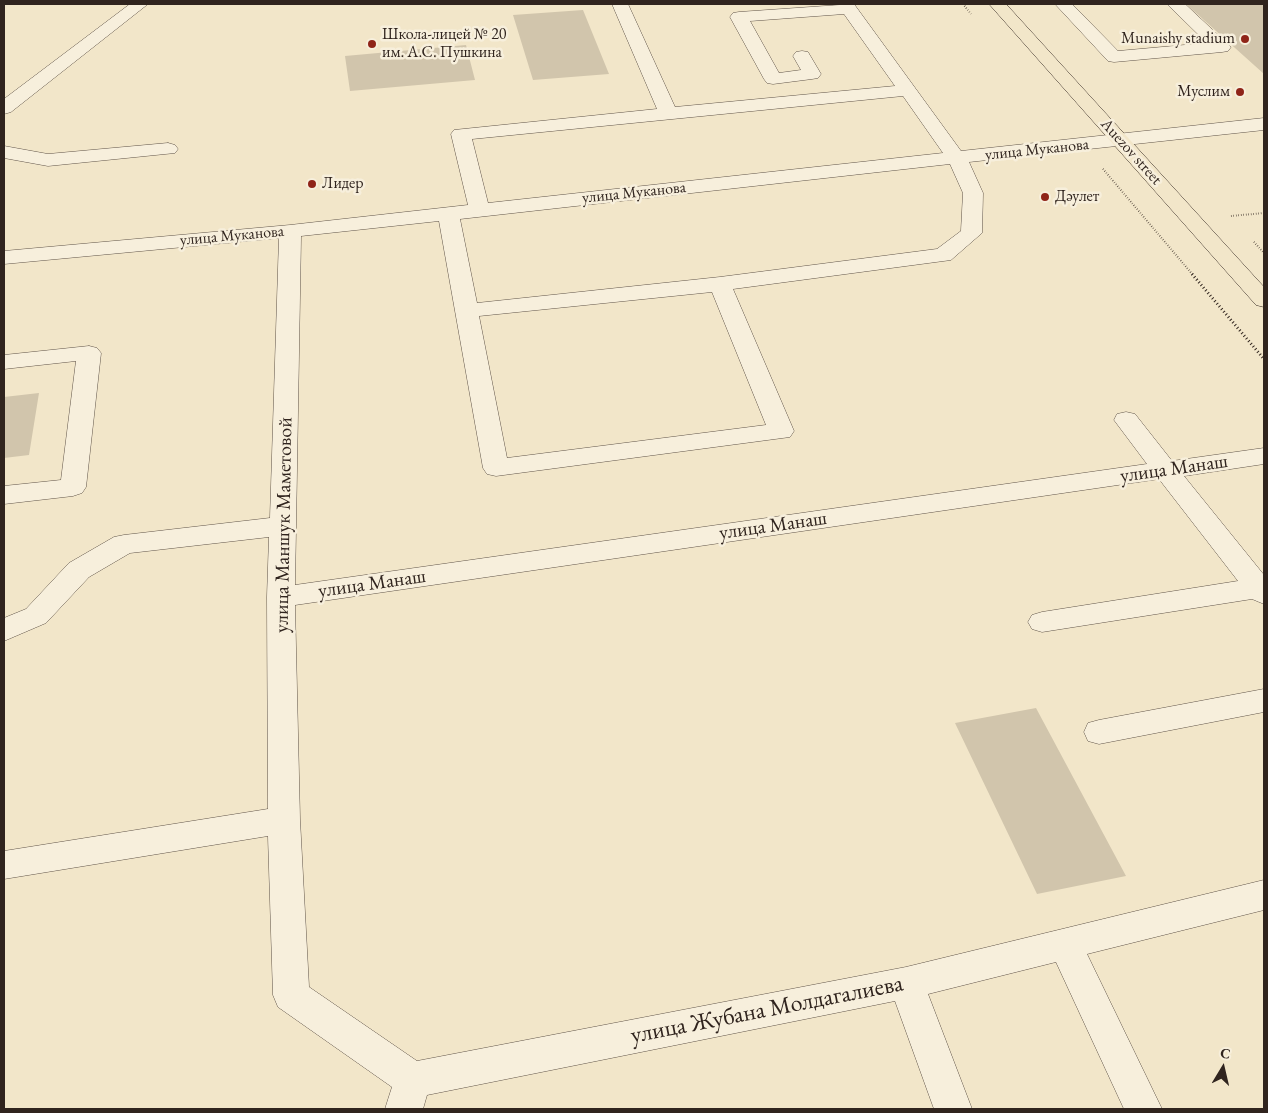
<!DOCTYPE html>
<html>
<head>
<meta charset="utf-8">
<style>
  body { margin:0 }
  #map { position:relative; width:1268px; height:1113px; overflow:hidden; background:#f2e6c9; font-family:"EB Garamond",serif }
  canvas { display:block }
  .frame { position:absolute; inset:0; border:5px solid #30241e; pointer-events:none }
  .north { position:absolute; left:1198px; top:1043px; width:50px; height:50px; -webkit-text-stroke:4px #f7efdc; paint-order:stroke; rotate:9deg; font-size:14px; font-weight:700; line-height:20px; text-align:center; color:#30241e }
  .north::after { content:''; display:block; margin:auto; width:18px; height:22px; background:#30241e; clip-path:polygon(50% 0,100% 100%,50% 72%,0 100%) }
</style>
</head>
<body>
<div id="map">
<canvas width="1268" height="1113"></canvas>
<div class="frame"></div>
<div class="north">С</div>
</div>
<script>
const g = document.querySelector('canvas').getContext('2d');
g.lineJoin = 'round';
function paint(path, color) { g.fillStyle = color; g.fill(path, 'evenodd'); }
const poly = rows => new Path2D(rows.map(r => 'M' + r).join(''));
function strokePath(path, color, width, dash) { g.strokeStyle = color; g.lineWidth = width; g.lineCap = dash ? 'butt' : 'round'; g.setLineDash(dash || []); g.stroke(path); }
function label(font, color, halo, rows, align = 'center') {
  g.font = font + ' "EB Garamond",serif'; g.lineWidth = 5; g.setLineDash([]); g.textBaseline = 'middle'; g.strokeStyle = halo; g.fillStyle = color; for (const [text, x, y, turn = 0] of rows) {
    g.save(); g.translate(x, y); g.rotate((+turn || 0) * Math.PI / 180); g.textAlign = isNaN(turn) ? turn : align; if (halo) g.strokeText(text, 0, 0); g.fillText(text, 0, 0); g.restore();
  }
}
paint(poly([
  [1186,4,1264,4,1264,74],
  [583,10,609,74,533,80,513,15],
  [466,45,475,80,350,91,345,56],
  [39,393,29,455,4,458,4,397],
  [1036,708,1126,876,1037,894,955,723]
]), '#d1c5ac');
const minor = poly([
  [130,4,148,4,11,112,4,114,4,99,130,4],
  [612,4,628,4,675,107,895,86,844,14,750,21,779,73,801,70,793,56,796,52,802,51,808,52,821,74,818,78,812,79,773,84,767,83,764,79,730,17,733,13,739,12,854,4,961,151,1264,118,1264,130,969,162,983,193,982,233,951,260,733,289,794,431,790,437,496,476,487,474,483,468,439,221,301,236,295,585,1147,464,1114,420,1117,414,1126,412,1135,414,1172,461,1264,448,1264,464,1184,476,1264,575,1264,604,1252,599,1042,632,1032,629,1028,622,1032,615,1042,612,1238,581,1159,479,295,605,300,820,309,987,417,1061,906,967,1264,880,1264,910,1087,954,1162,1109,1124,1109,1056,962,928,994,972,1109,934,1109,895,1001,427,1095,423,1109,385,1109,392,1087,278,1007,273,995,268,836,4,879,4,851,268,809,267,597,269,537,130,553,89,577,46,623,4,641,4,618,26,609,69,563,114,537,124,535,270,518,279,238,4,264,4,251,290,225,468,205,451,134,454,130,657,109,612,4],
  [903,96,943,153,488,203,472,139,903,96],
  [950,164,963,193,961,231,937,249,720,277,477,303,460,219,950,164],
  [712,292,766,425,507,458,479,316,712,292],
  [1055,4,1072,4,1118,51,1207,43,1167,4,1185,4,1231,47,1228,51,1222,52,1114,62,1108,61,1055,4],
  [168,143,175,145,178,149,175,153,48,166,4,158,4,146,48,154,168,143],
  [89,346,97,348,101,353,86,487,82,493,73,496,4,504,4,486,61,480,76,361,4,369,4,355,89,346],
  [1264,689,1264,712,1099,744,1088,741,1084,732,1088,723,1099,720,1264,689]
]);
const major = poly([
  [989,4,1006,4,1264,287,1264,307,1256,305,989,4]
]);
strokePath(minor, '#605449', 1);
strokePath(major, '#30241e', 1);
strokePath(poly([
  [963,4,971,14],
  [1103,169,1193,275],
  [1231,216,1264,213],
  [1254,242,1264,253]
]), '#30241e', 2, [0.5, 2]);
strokePath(poly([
  [1192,274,1264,359]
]), '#30241e', 3, [1, 2.5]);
paint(minor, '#f7efdc');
paint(major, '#f2e6c9');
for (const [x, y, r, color] of [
  [1245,39,5,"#8f2418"],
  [372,44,5,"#8f2418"],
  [1240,92,5,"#8f2418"],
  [312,184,5,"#8f2418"],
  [1045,197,5,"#8f2418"]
]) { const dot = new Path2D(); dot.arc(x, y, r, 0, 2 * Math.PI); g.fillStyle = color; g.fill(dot); strokePath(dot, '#f7efdc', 2); }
label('16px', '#30241e', '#f7efdc', [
  ["Школа-лицей № 20",382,35],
  ["им. А.С. Пушкина",382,53],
  ["Munaishy stadium",1235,39,"right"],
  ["Муслим",1230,92,"right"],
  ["Лидер",322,184],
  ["Дәулет",1055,197]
], 'left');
label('16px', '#30241e', '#f7efdc', [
  ["улица Муканова",1037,150,-6],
  ["Auezov street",1131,152,48],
  ["улица Муканова",634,193,-6],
  ["улица Муканова",232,236,-5]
]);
label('20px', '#30241e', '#f7efdc', [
  ["улица Манаш",1174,469,-8],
  ["улица Маншук Маметовой",284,525,-89],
  ["улица Манаш",773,526,-8],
  ["улица Манаш",372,584,-8]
]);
label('24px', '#30241e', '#f7efdc', [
  ["улица Жубана Молдагалиева",767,1010,-11]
]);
</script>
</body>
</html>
